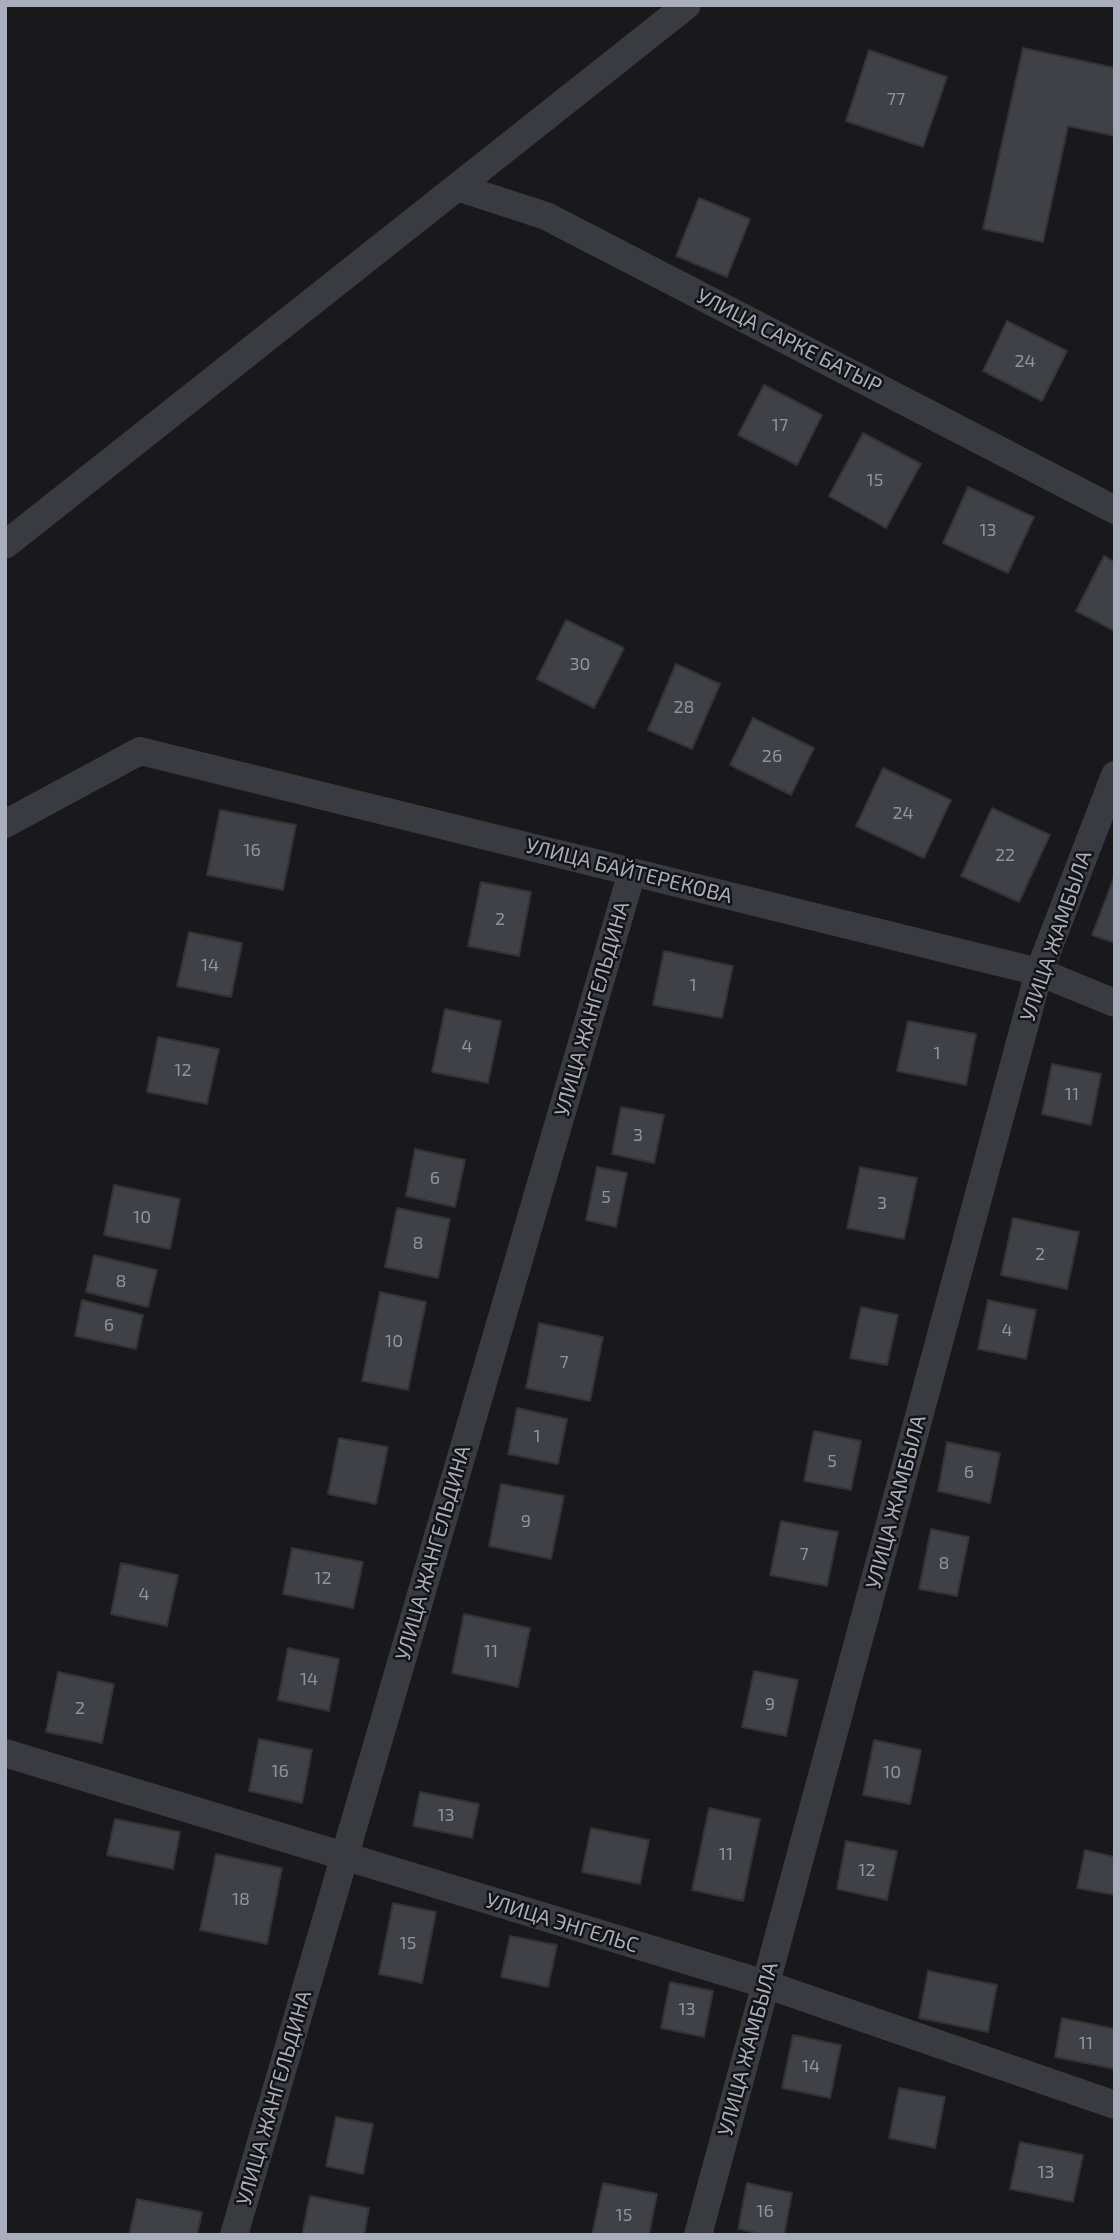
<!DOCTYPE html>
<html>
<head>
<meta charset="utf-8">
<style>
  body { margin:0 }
  #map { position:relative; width:1120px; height:2240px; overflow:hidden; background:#19191b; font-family:"Exo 2",sans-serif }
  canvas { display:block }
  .frame { position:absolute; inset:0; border:7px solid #aaadbc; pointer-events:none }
</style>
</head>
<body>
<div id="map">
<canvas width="1120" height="2240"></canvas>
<div class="frame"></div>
</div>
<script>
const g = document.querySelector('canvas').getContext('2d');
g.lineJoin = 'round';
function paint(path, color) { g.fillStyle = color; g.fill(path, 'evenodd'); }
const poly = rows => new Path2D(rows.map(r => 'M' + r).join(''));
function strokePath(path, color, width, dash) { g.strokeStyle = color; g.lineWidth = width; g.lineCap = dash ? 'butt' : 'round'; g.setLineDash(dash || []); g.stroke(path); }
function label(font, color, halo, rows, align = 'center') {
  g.font = font + ' "Exo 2",sans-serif'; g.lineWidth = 5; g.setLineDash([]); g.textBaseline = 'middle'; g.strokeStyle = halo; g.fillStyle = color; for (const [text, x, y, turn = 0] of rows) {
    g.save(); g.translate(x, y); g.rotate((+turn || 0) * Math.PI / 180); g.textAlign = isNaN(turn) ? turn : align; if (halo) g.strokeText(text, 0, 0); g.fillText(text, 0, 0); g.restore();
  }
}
const building = poly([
  [1023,48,1115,68,1115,136,1068,126,1043,242,983,229,1023,48],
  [869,50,947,77,923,147,846,121,869,50],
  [699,198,750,219,727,277,676,256,699,198],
  [1007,321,1067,351,1042,401,983,371,1007,321],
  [764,385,822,415,797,465,738,435,764,385],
  [863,433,921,464,886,528,829,496,863,433],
  [968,487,1034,517,1008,573,943,543,968,487],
  [1104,556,1115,562,1115,631,1076,611,1104,556],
  [566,620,624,648,594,708,537,679,566,620],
  [676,664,720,684,692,749,648,730,676,664],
  [753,718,814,748,791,795,730,765,753,718],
  [883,768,951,800,924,858,856,826,883,768],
  [992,808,1050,835,1019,902,961,876,992,808],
  [220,810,296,825,283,890,207,875,220,810],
  [1115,875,1115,943,1092,935,1115,875],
  [481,882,531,892,519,956,468,946,481,882],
  [189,932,242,943,231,997,177,986,189,932],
  [664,951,733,966,722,1018,653,1005,664,951],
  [445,1009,501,1021,488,1083,432,1072,445,1009],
  [908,1021,976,1034,966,1085,897,1071,908,1021],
  [158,1037,219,1049,207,1104,147,1092,158,1037],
  [1052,1064,1101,1074,1091,1125,1042,1114,1052,1064],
  [621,1107,664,1115,654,1163,612,1154,621,1107],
  [415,1149,465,1160,455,1207,406,1196,415,1149],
  [597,1167,627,1173,616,1227,586,1220,597,1167],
  [860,1167,917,1178,904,1239,847,1228,860,1167],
  [114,1185,180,1199,170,1249,104,1235,114,1185],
  [397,1208,450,1219,438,1278,385,1267,397,1208],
  [1013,1218,1079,1232,1067,1289,1001,1275,1013,1218],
  [94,1255,157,1270,148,1307,86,1292,94,1255],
  [380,1292,426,1302,408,1390,362,1381,380,1292],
  [82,1300,143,1315,136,1349,75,1336,82,1300],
  [988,1300,1036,1310,1026,1359,978,1349,988,1300],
  [861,1307,898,1315,887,1365,850,1358,861,1307],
  [539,1323,603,1337,590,1401,526,1388,539,1323],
  [517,1408,567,1419,558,1464,508,1454,517,1408],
  [814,1431,861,1441,851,1490,804,1481,814,1431],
  [339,1438,388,1447,376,1504,328,1494,339,1438],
  [947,1442,1000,1453,990,1503,938,1491,947,1442],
  [501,1484,564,1496,551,1559,489,1546,501,1484],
  [781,1521,838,1532,827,1586,770,1575,781,1521],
  [931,1529,969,1537,957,1596,919,1589,931,1529],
  [292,1548,363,1562,353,1608,283,1594,292,1548],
  [121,1563,178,1575,167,1626,111,1614,121,1563],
  [464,1614,530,1628,518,1687,452,1673,464,1614],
  [288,1648,339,1659,329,1711,278,1700,288,1648],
  [754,1671,798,1680,786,1736,742,1727,754,1671],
  [58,1672,114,1684,102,1743,46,1732,58,1672],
  [259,1739,312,1750,302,1803,249,1791,259,1739],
  [874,1740,921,1750,910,1804,863,1795,874,1740],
  [420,1792,479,1804,472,1838,413,1826,420,1792],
  [709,1808,760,1819,743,1901,692,1890,709,1808],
  [115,1819,180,1832,173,1869,107,1855,115,1819],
  [591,1828,649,1840,640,1884,582,1872,591,1828],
  [846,1841,897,1851,887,1900,837,1889,846,1841],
  [1085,1850,1115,1857,1115,1895,1077,1888,1085,1850],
  [216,1854,282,1868,267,1944,200,1930,216,1854],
  [393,1903,436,1912,422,1983,379,1974,393,1903],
  [510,1936,557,1945,548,1987,501,1977,510,1936],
  [928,1971,997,1985,988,2032,919,2018,928,1971],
  [670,1982,713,1991,704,2037,661,2028,670,1982],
  [1062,2018,1115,2029,1115,2069,1055,2057,1062,2018],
  [793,2035,841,2045,830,2098,782,2088,793,2035],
  [899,2088,945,2097,935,2148,889,2138,899,2088],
  [336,2117,373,2124,363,2174,326,2166,336,2117],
  [1020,2142,1083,2155,1073,2202,1010,2189,1020,2142],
  [603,2183,657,2194,649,2235,592,2235,603,2183],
  [747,2183,792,2193,784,2235,766,2235,738,2229,747,2183],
  [310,2196,369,2208,364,2235,302,2235,310,2196],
  [137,2199,202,2212,197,2235,129,2235,137,2199]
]);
paint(building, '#404146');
strokePath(building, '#333337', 2);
strokePath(poly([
  [457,187,546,216,1115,510],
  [5,545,687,5],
  [5,824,140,751,1039,972,1115,1003],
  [5,1753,765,1984,1115,2105],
  [234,2235,632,872],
  [698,2235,1039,972,1115,775]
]), '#3a3a41', 28);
label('18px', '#90929e', null, [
  ["77",896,99],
  ["24",1025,361],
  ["17",780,425],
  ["15",875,480],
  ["13",988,530],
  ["30",580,664],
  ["28",684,707],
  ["26",772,756],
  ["24",903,813],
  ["16",252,850],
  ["22",1005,855],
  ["2",500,919],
  ["14",210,965],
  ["1",693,985],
  ["4",467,1046],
  ["1",937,1053],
  ["12",183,1070],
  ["11",1072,1094],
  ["3",638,1135],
  ["6",435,1178],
  ["5",606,1197],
  ["3",882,1203],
  ["10",142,1217],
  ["8",418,1243],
  ["2",1040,1254],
  ["8",121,1281],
  ["6",109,1325],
  ["4",1007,1330],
  ["10",394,1341],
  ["7",564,1362],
  ["1",537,1436],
  ["5",832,1461],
  ["6",969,1472],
  ["9",526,1521],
  ["7",804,1554],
  ["8",944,1563],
  ["12",323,1578],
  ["4",144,1594],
  ["11",491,1651],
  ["14",309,1679],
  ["9",770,1704],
  ["2",80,1708],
  ["16",280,1771],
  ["10",892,1772],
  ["13",446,1815],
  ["11",726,1854],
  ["12",867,1870],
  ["18",241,1899],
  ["15",408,1943],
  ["13",687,2009],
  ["11",1086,2043],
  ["14",811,2066],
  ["13",1046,2172],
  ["16",765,2211],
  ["15",624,2215]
]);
label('21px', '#aaadbc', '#141416', [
  ["УЛИЦА САРКЕ БАТЫР",789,341,27],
  ["УЛИЦА БАЙТЕРЕКОВА",629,871,14],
  ["УЛИЦА ЖАМБЫЛА",1056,936,-71],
  ["УЛИЦА ЖАНГЕЛЬДИНА",592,1009,-74],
  ["УЛИЦА ЖАМБЫЛА",896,1502,-75],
  ["УЛИЦА ЖАНГЕЛЬДИНА",433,1553,-74],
  ["УЛИЦА ЭНГЕЛЬС",562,1923,17],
  ["УЛИЦА ЖАМБЫЛА",748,2049,-75],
  ["УЛИЦА ЖАНГЕЛЬДИНА",274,2098,-74]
]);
</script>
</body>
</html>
